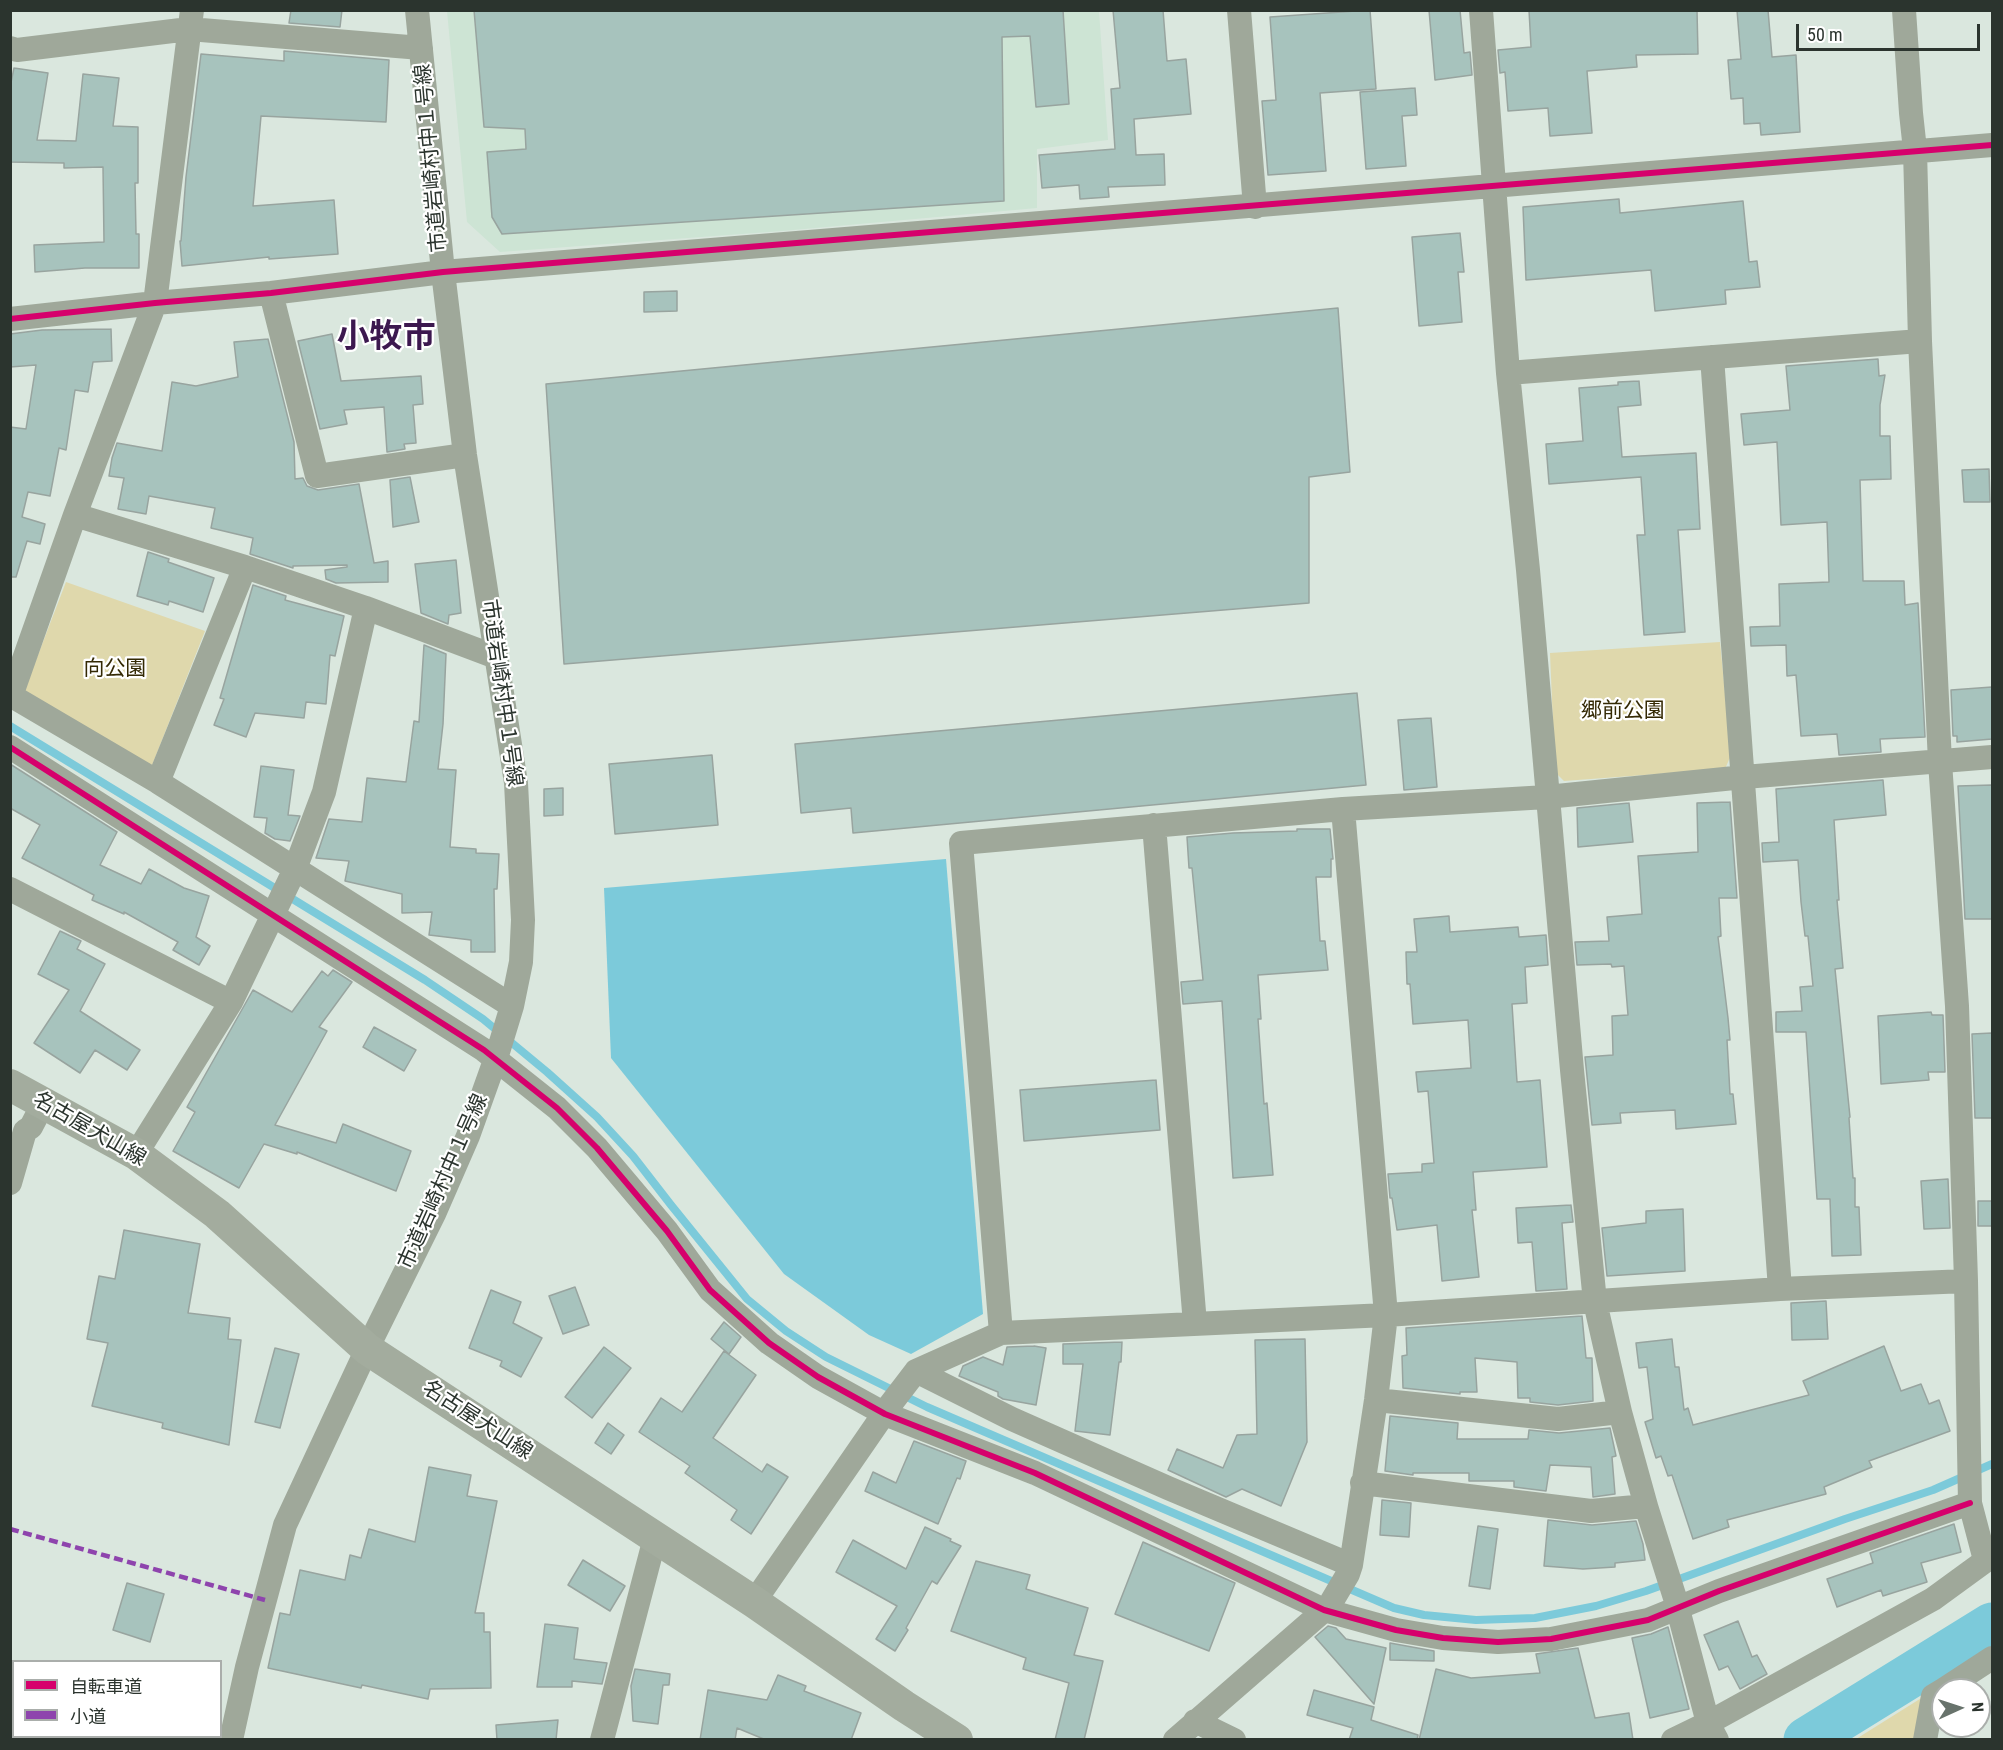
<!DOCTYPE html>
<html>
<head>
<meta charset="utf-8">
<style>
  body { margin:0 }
  #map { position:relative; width:2003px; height:1750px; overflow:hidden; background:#dae7de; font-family:"Roboto Condensed","Noto Sans JP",sans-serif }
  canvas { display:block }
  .frame { position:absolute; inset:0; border:12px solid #2b342e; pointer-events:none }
  .legend { position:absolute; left:12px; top:1660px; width:210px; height:78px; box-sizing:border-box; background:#fff; border:2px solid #aaaeab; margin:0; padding:8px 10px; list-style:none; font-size:18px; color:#2b342e }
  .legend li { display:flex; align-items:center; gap:12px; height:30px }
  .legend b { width:30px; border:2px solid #aaaeab }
  .north { position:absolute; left:1931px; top:1678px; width:60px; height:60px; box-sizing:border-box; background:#fff; border:2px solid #aaaeab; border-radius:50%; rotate:87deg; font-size:16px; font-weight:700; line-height:24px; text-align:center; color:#2b342e }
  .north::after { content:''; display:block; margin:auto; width:21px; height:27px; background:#68736c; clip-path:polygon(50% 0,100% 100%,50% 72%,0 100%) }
  .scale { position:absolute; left:1796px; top:24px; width:184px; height:27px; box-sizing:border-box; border:3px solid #2b342e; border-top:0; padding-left:8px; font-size:18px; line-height:21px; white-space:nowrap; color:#2b342e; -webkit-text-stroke:4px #fff; paint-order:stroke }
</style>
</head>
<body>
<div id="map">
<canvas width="2003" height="1750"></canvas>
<div class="frame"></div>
<ul class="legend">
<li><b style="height:8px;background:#d6006c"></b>自転車道</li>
<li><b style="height:8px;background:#8e44ad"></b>小道</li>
</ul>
<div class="north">N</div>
<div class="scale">50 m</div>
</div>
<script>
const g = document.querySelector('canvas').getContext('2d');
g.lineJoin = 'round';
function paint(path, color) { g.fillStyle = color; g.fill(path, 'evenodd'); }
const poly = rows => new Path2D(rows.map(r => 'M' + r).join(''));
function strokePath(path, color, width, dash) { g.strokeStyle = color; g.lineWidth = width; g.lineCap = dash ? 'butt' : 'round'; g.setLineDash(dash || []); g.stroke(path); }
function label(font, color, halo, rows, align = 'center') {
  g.font = font + ' "Roboto Condensed","Noto Sans JP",sans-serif'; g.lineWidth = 4.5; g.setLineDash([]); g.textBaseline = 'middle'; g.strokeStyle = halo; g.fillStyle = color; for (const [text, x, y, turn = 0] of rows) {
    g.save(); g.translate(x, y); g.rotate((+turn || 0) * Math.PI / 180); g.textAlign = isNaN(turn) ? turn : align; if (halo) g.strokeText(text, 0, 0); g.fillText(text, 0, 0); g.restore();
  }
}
paint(poly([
  [447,11,1099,11,1108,140,1037,149,1037,208,782,231,500,252,467,222]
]), '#cde4d4');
paint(poly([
  [66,582,205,631,151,768,23,694],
  [1720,642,1731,755,1725,769,1564,781,1555,772,1550,653],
  [1923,1697,1915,1739,1856,1739]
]), '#dfd8ac');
paint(poly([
  [946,859,983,1314,911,1354,869,1335,784,1274,611,1058,604,888]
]), '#7ccada');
strokePath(poly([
  [10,726,425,980,483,1019,547,1072,597,1117,633,1156,671,1205,747,1299,786,1331,826,1357,927,1407,1394,1608,1424,1615,1476,1620,1535,1618,1596,1606,1646,1591,1845,1519,1933,1490,1992,1464]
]), '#7ccada', 8);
strokePath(poly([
  [1806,1740,1992,1625]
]), '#7ccada', 45);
const building = poly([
  [291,10,342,10,340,27,289,23,291,10],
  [474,10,1063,10,1069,104,1036,107,1030,36,1002,37,1004,201,502,234,492,217,487,152,526,149,525,129,484,127,474,10],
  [1113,10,1163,10,1167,61,1186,59,1191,114,1134,119,1136,155,1164,154,1165,185,1108,187,1109,197,1080,199,1079,185,1042,188,1039,155,1115,149,1111,89,1120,88,1113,10],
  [1370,10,1376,89,1320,93,1326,171,1268,175,1262,101,1276,100,1270,17,1370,10],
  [1429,10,1460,10,1464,53,1470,52,1472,75,1435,80,1429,10],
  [1529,10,1697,10,1698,54,1636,55,1637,67,1587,71,1592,133,1550,136,1548,108,1508,111,1505,72,1500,73,1498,50,1531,47,1529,10],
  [1737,10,1768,10,1772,57,1796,55,1800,132,1761,135,1760,123,1744,124,1743,98,1731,99,1728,60,1741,59,1737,10],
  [284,51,389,60,386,122,261,116,253,206,334,200,338,254,269,259,269,257,182,266,180,241,181,241,186,177,201,54,284,61,284,51],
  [14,68,48,73,37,140,76,141,83,74,119,78,113,126,138,127,138,183,135,183,136,234,139,234,139,268,85,268,35,272,34,245,104,242,103,167,64,168,64,163,10,162,10,87,14,68],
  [1415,88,1417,115,1402,116,1406,166,1366,169,1360,92,1415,88],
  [1619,199,1620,213,1743,201,1749,262,1757,261,1760,287,1725,290,1726,304,1655,311,1651,270,1526,280,1523,207,1619,199],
  [1460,233,1464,272,1458,272,1462,322,1419,326,1412,237,1460,233],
  [677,291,677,311,644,312,644,292,677,291],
  [1338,308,1350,472,1309,477,1309,603,564,664,546,384,1338,308],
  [111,329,112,361,93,362,88,392,75,390,66,450,59,448,50,496,28,492,22,517,45,524,40,544,27,541,16,577,10,577,10,427,26,429,36,365,10,367,10,334,42,330,111,329],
  [332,334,341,381,421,376,423,404,413,405,416,443,404,444,405,449,387,452,384,407,344,410,347,424,320,429,298,341,332,334],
  [268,339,294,442,295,479,303,478,307,486,318,490,359,484,374,563,388,561,388,582,336,583,326,579,325,570,347,567,347,565,293,566,293,568,250,554,253,538,211,528,215,508,149,496,146,514,118,509,124,478,109,476,112,458,117,443,162,451,172,382,196,386,238,377,234,342,268,339],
  [1878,359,1879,376,1885,375,1880,405,1880,436,1890,436,1891,479,1860,480,1863,581,1904,581,1905,605,1918,603,1925,737,1880,739,1881,752,1839,755,1837,734,1801,736,1796,675,1787,676,1786,645,1751,646,1750,627,1780,626,1779,584,1829,582,1827,522,1781,525,1777,442,1744,445,1741,414,1790,410,1786,366,1878,359],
  [1639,381,1641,405,1618,407,1622,457,1696,453,1700,529,1678,530,1685,632,1644,635,1637,535,1645,535,1641,477,1549,484,1546,444,1583,441,1579,388,1618,385,1618,382,1639,381],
  [1989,469,1990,502,1964,502,1962,470,1989,469],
  [410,477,419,522,393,527,390,480,410,477],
  [148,552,169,559,168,562,214,578,203,612,169,601,168,605,137,596,148,552],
  [456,560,461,613,449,615,448,624,421,613,415,564,456,560],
  [253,585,286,596,285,600,344,616,335,656,330,655,326,704,306,702,304,718,255,713,246,737,214,725,224,699,220,698,253,585],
  [424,645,446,654,443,724,438,769,456,770,450,847,476,849,476,853,499,854,497,889,494,889,495,952,471,952,471,940,429,935,432,912,402,913,402,894,345,881,349,861,316,858,329,819,362,822,367,778,406,782,414,721,419,722,424,645],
  [1992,687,1992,739,1957,742,1957,736,1953,736,1951,690,1992,687],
  [1357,693,1366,785,853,833,851,808,801,813,795,744,1357,693],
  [1431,718,1437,787,1404,790,1398,720,1431,718],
  [712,755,718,825,615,834,609,764,712,755],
  [10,764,117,832,100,865,141,884,149,869,184,888,209,896,196,937,210,946,199,965,173,950,178,942,124,912,124,914,92,900,94,895,22,858,40,825,10,808,10,764],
  [261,766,294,770,288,815,300,816,290,841,275,839,265,833,267,818,254,817,261,766],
  [1883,780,1886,815,1834,820,1839,900,1837,900,1843,968,1835,969,1850,1117,1849,1118,1853,1178,1855,1178,1855,1207,1859,1207,1861,1255,1832,1256,1830,1199,1817,1199,1806,1032,1776,1032,1776,1012,1802,1011,1800,987,1813,986,1808,936,1805,936,1801,902,1798,860,1763,862,1762,843,1779,842,1776,789,1883,780],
  [1992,785,1992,919,1965,919,1958,786,1992,785],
  [563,788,563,815,544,816,544,789,563,788],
  [1730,802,1737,898,1719,898,1721,936,1718,937,1728,1018,1730,1040,1727,1040,1730,1094,1733,1094,1736,1124,1676,1129,1675,1110,1620,1113,1621,1123,1592,1125,1585,1057,1613,1055,1612,1016,1628,1015,1624,966,1612,967,1611,964,1577,965,1575,942,1609,941,1607,917,1642,914,1638,856,1698,852,1697,803,1730,802],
  [1629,803,1633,842,1578,847,1577,808,1629,803],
  [1297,829,1330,829,1333,859,1331,859,1331,877,1316,877,1320,941,1325,941,1328,970,1258,975,1261,1019,1258,1019,1264,1104,1267,1103,1273,1175,1233,1178,1222,1001,1183,1004,1181,982,1203,980,1192,868,1189,868,1187,837,1233,833,1297,831,1297,829],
  [1449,916,1450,932,1518,927,1519,937,1546,935,1548,965,1525,967,1527,1003,1512,1004,1517,1082,1540,1080,1547,1167,1473,1172,1476,1210,1472,1210,1479,1277,1442,1281,1437,1225,1397,1230,1392,1198,1390,1198,1388,1174,1422,1172,1422,1164,1434,1163,1428,1091,1418,1092,1416,1072,1471,1068,1468,1020,1413,1024,1410,984,1407,984,1406,952,1417,952,1414,919,1449,916],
  [60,931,81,941,77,949,105,964,80,1011,140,1050,127,1070,95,1050,80,1073,34,1043,69,990,38,974,60,931],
  [333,970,352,982,319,1027,327,1031,275,1125,336,1143,343,1124,411,1151,396,1191,297,1152,297,1154,264,1144,239,1188,173,1151,195,1112,187,1107,253,990,292,1012,322,971,328,976,333,970],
  [1931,1012,1932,1015,1943,1015,1945,1072,1928,1072,1929,1080,1881,1084,1878,1016,1931,1012],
  [374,1027,416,1050,404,1071,363,1047,374,1027],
  [1992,1033,1992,1118,1975,1118,1972,1034,1992,1033],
  [1156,1080,1160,1130,1024,1141,1020,1090,1156,1080],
  [1948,1179,1950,1228,1924,1229,1921,1181,1948,1179],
  [1978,1201,1992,1201,1992,1226,1978,1226,1978,1201],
  [1571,1205,1573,1222,1562,1223,1567,1289,1536,1291,1532,1242,1518,1243,1516,1208,1571,1205],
  [1683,1209,1685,1271,1607,1276,1602,1228,1646,1223,1646,1211,1683,1209],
  [124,1230,200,1244,188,1313,230,1318,228,1339,241,1340,229,1445,162,1428,163,1423,92,1406,108,1343,87,1339,99,1276,115,1279,124,1230],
  [575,1287,589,1325,563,1334,549,1296,575,1287],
  [491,1290,521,1302,513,1323,542,1338,521,1377,500,1366,502,1361,469,1348,491,1290],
  [1826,1301,1828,1339,1792,1340,1791,1303,1826,1301],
  [1582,1316,1586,1358,1592,1358,1593,1401,1558,1405,1530,1402,1530,1398,1518,1398,1517,1362,1475,1358,1477,1392,1460,1392,1460,1394,1403,1388,1402,1356,1407,1355,1406,1328,1582,1316],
  [724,1322,741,1337,729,1354,711,1339,724,1322],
  [1305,1339,1307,1442,1281,1506,1242,1489,1226,1497,1168,1470,1177,1449,1223,1468,1237,1435,1257,1434,1255,1340,1305,1339],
  [1672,1339,1675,1367,1679,1367,1684,1410,1688,1408,1693,1425,1809,1395,1803,1381,1884,1346,1901,1391,1921,1384,1929,1404,1939,1400,1950,1431,1869,1461,1872,1467,1824,1487,1826,1494,1727,1520,1729,1527,1693,1539,1672,1475,1668,1476,1661,1456,1656,1458,1645,1422,1653,1419,1647,1367,1639,1368,1636,1343,1672,1339],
  [1122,1342,1121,1362,1119,1362,1110,1435,1075,1431,1083,1364,1063,1364,1063,1344,1122,1342],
  [1034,1346,1046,1348,1036,1405,1003,1399,998,1396,998,1392,959,1376,963,1366,983,1357,1003,1365,1007,1347,1034,1346],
  [604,1347,631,1368,592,1418,565,1397,604,1347],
  [275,1348,299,1354,280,1428,255,1422,275,1348],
  [724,1351,756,1375,713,1438,762,1472,767,1464,788,1477,751,1534,731,1520,737,1510,685,1473,690,1466,639,1432,661,1398,682,1412,724,1351],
  [1390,1416,1458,1423,1457,1439,1528,1439,1529,1430,1559,1433,1610,1428,1616,1456,1612,1457,1615,1494,1593,1497,1591,1467,1550,1465,1546,1491,1514,1487,1514,1481,1469,1481,1469,1473,1413,1473,1413,1475,1385,1471,1390,1416],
  [608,1423,624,1435,611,1454,595,1443,608,1423],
  [914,1441,966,1461,960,1479,957,1478,938,1524,865,1491,873,1472,896,1483,914,1441],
  [429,1467,471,1475,467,1496,497,1501,475,1613,484,1613,484,1632,490,1632,491,1688,430,1689,428,1699,362,1685,361,1688,268,1668,280,1613,290,1615,300,1570,345,1580,350,1555,361,1558,369,1529,415,1542,429,1467],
  [1382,1500,1411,1503,1409,1537,1380,1535,1382,1500],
  [1548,1520,1592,1525,1636,1521,1643,1544,1645,1560,1615,1563,1615,1567,1583,1569,1544,1566,1548,1520],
  [1954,1524,1961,1552,1921,1563,1927,1582,1883,1596,1881,1590,1837,1607,1827,1579,1873,1563,1870,1553,1954,1524],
  [1478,1526,1498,1529,1490,1589,1469,1586,1478,1526],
  [925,1527,951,1539,950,1541,961,1546,937,1584,932,1581,906,1628,908,1630,895,1651,876,1639,897,1606,836,1572,853,1540,906,1569,925,1527],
  [1143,1542,1235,1583,1209,1651,1115,1614,1143,1542],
  [583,1560,625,1586,610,1611,568,1585,583,1560],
  [976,1561,1030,1575,1026,1589,1088,1608,1074,1655,1103,1661,1084,1740,1055,1740,1069,1683,1023,1669,1026,1658,951,1631,976,1561],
  [127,1583,164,1594,150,1642,113,1630,127,1583],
  [1738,1621,1752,1657,1757,1655,1767,1674,1740,1689,1728,1666,1719,1670,1704,1635,1738,1621],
  [545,1624,578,1628,574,1659,607,1663,602,1684,572,1681,572,1687,537,1687,545,1624],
  [1328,1626,1336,1628,1346,1639,1386,1648,1374,1704,1315,1637,1328,1626],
  [1668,1627,1689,1709,1650,1718,1632,1638,1651,1634,1668,1627],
  [1390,1643,1434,1651,1434,1661,1390,1660,1390,1643],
  [1578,1648,1595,1718,1629,1713,1633,1740,1419,1740,1436,1669,1471,1678,1540,1673,1536,1654,1578,1648],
  [635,1669,670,1674,669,1685,663,1685,658,1724,633,1721,631,1686,635,1669],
  [778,1675,806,1686,804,1691,861,1713,851,1740,766,1740,737,1728,735,1740,700,1740,708,1690,767,1700,778,1675],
  [1314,1690,1374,1707,1371,1720,1418,1735,1417,1740,1349,1740,1353,1728,1307,1715,1314,1690],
  [558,1720,556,1740,497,1740,496,1725,558,1720]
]);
paint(building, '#a7c3bd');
strokePath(building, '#98a49f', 1.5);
strokePath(poly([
  [1239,10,1255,207],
  [1481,10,1508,373,1528,570,1572,1070,1595,1302,1620,1412,1646,1506,1675,1598,1708,1723,1717,1740],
  [1904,10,1911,113,1915,150,1920,341,1940,762,1957,1006,1966,1281,1970,1503,1985,1560],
  [10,48,17,50,189,29,421,48],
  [271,293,317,476,465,455],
  [10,319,155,303,271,293,443,272,1992,145],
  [1712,357,1780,1289],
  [1508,373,1920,341],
  [75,515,245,567,366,608,496,657],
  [10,695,158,782,512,1006],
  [11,696,75,515,155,303,192,10],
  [10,747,484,1050,557,1108,597,1148,667,1231,710,1290,769,1343,818,1377,885,1414,1035,1473,1324,1610,1396,1630,1443,1638,1498,1642,1551,1639,1648,1620,1719,1591,1970,1503],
  [158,782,245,567],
  [1154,825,1195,1324],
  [10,889,231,1002],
  [136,1154,231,1002,295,869,324,792,366,608],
  [10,1183,25,1131,31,1127,44,1102],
  [1001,1333,961,843,1343,809,1547,797,1744,777,1992,757],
  [916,1371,1012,1419,1168,1488,1351,1565],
  [1376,1400,1558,1419,1620,1412],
  [1362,1483,1591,1511,1646,1506],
  [754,1602,890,1405,916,1371,1001,1333,1386,1315,1780,1289,1966,1281],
  [1943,1690,1992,1658],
  [1195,1721,1234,1740],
  [231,1740,247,1667,285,1525,367,1349,434,1214,468,1136,498,1052,512,1006,521,962,523,920,516,783,465,455,443,272,417,10],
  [602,1740,655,1538],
  [1175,1740,1329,1606,1348,1574,1351,1565,1376,1400,1386,1315,1343,809],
  [1673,1740,1708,1723,1933,1599,1992,1556],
  [1925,1740,1933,1696,1943,1690]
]), '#9fa89a', 24);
strokePath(poly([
  [10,1085,136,1154,217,1214,367,1349,754,1602,904,1706,957,1740]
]), '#a3ac9e', 32);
strokePath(poly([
  [10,1529,265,1600]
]), '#8e44ad', 4.5, [9, 4.5]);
strokePath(poly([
  [10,319,155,303,271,293,443,272,1992,145],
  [10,747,484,1050,557,1108,597,1148,667,1231,710,1290,769,1343,818,1377,885,1414,1035,1473,1324,1610,1396,1630,1443,1638,1498,1642,1551,1639,1648,1620,1719,1591,1970,1503]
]), '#d6006c', 6);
label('21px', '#2b342e', '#fff', [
  ["市道岩崎村中１号線",432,158,-95],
  ["市道岩崎村中１号線",501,693,82],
  ["名古屋犬山線",89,1130,30],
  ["市道岩崎村中１号線",444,1182,-66],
  ["名古屋犬山線",477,1421,33]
]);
label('21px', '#342904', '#fff', [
  ["向公園",115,670],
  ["郷前公園",1623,712]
]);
label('bold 33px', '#3c184f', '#fff', [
  ["小牧市",386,339]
]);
</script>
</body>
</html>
